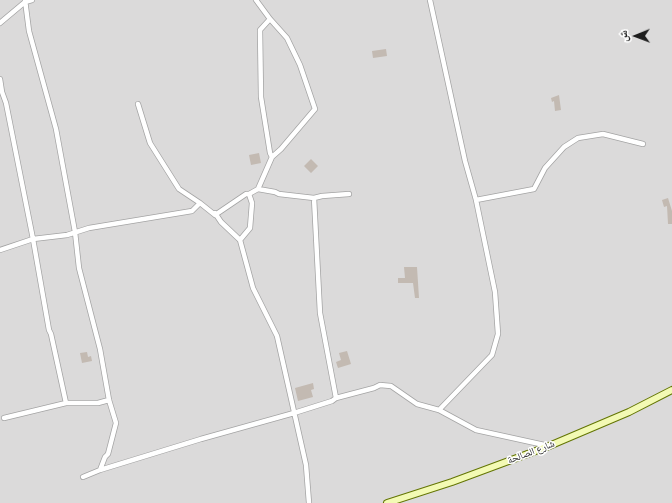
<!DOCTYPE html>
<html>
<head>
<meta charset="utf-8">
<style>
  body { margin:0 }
  #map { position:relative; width:672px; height:503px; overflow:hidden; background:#eeebe2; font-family:Raleway,"Noto Naskh Arabic",sans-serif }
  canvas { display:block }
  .north { position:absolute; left:616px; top:16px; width:40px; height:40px; -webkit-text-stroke:3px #fff; paint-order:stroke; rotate:269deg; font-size:11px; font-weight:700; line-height:16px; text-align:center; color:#1d1d1d }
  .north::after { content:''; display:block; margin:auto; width:14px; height:18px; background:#1d1d1d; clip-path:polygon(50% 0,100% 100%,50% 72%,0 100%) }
</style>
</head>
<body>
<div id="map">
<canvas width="672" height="503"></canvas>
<div class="north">ش</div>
</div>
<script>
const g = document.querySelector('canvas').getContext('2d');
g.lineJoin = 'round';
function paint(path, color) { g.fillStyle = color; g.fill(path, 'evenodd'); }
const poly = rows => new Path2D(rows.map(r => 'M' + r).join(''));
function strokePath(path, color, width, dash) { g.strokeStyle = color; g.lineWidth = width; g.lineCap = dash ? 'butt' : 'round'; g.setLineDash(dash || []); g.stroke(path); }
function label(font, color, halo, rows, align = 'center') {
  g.font = font + ' Raleway,"Noto Naskh Arabic",sans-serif'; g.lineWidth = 3; g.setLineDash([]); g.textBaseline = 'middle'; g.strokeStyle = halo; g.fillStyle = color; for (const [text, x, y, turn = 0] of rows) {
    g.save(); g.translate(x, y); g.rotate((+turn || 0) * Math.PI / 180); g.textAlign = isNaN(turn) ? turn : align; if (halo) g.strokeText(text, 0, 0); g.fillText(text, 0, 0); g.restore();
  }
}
paint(poly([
  [0,0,672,0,672,503,0,503]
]), '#dbdada');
paint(poly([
  [386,49,387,56,373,58,372,51],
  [559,95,561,110,555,111,554,101,552,102,551,98],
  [259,153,261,163,251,165,249,155],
  [311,159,318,166,311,173,304,166],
  [668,198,672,211,672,224,668,224,667,206,664,207,662,200],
  [404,267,417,267,419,298,415,298,413,283,398,283,398,278,405,278],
  [347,351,351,364,338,368,336,362,341,360,339,353],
  [87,352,88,357,91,356,92,361,82,363,80,353],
  [313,383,314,389,311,390,313,397,298,401,295,388]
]), '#c3bab2');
const minor = poly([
  [25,0,29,31,56,129,75,232,79,268,100,349,109,400,116,423,108,454,105,457,100,470,83,477],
  [270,19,260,30,261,97,270,153,272,157],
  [0,23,25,2,32,0],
  [0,79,2,92,6,103,33,239,49,330,51,334,66,403],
  [138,104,150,143,179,189,200,203,215,215,215,213,221,222,240,240,253,288,277,336,306,465,309,503],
  [258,189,275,192,279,194,314,198,322,196,349,194],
  [314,198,320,313,336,398],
  [476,200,534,189,545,168,564,147,578,138,603,134,643,144],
  [215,215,246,194,249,194,258,189,272,157,281,149,315,109,300,65,287,38,270,19,256,0],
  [240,240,250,228,252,203,249,194],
  [0,250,33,239,67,235,89,228,192,211,200,203],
  [439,410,476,430,549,446],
  [4,418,66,403,98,403,109,400],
  [100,470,201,439,294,413,332,401,336,398,374,388,380,385,391,386,417,404,439,410,492,355,498,334,495,292,476,200,465,161,430,0]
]);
const secondary = poly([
  [387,503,452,482,549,446,629,412,672,390]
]);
strokePath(minor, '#a4a4a4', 6);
strokePath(secondary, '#637503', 8);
strokePath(minor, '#fff', 4.5);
strokePath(secondary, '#f3fab4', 6);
label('10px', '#1d1d1d', '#fff', [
  ["شارع الصالحة",531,452,-21]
]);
</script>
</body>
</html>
